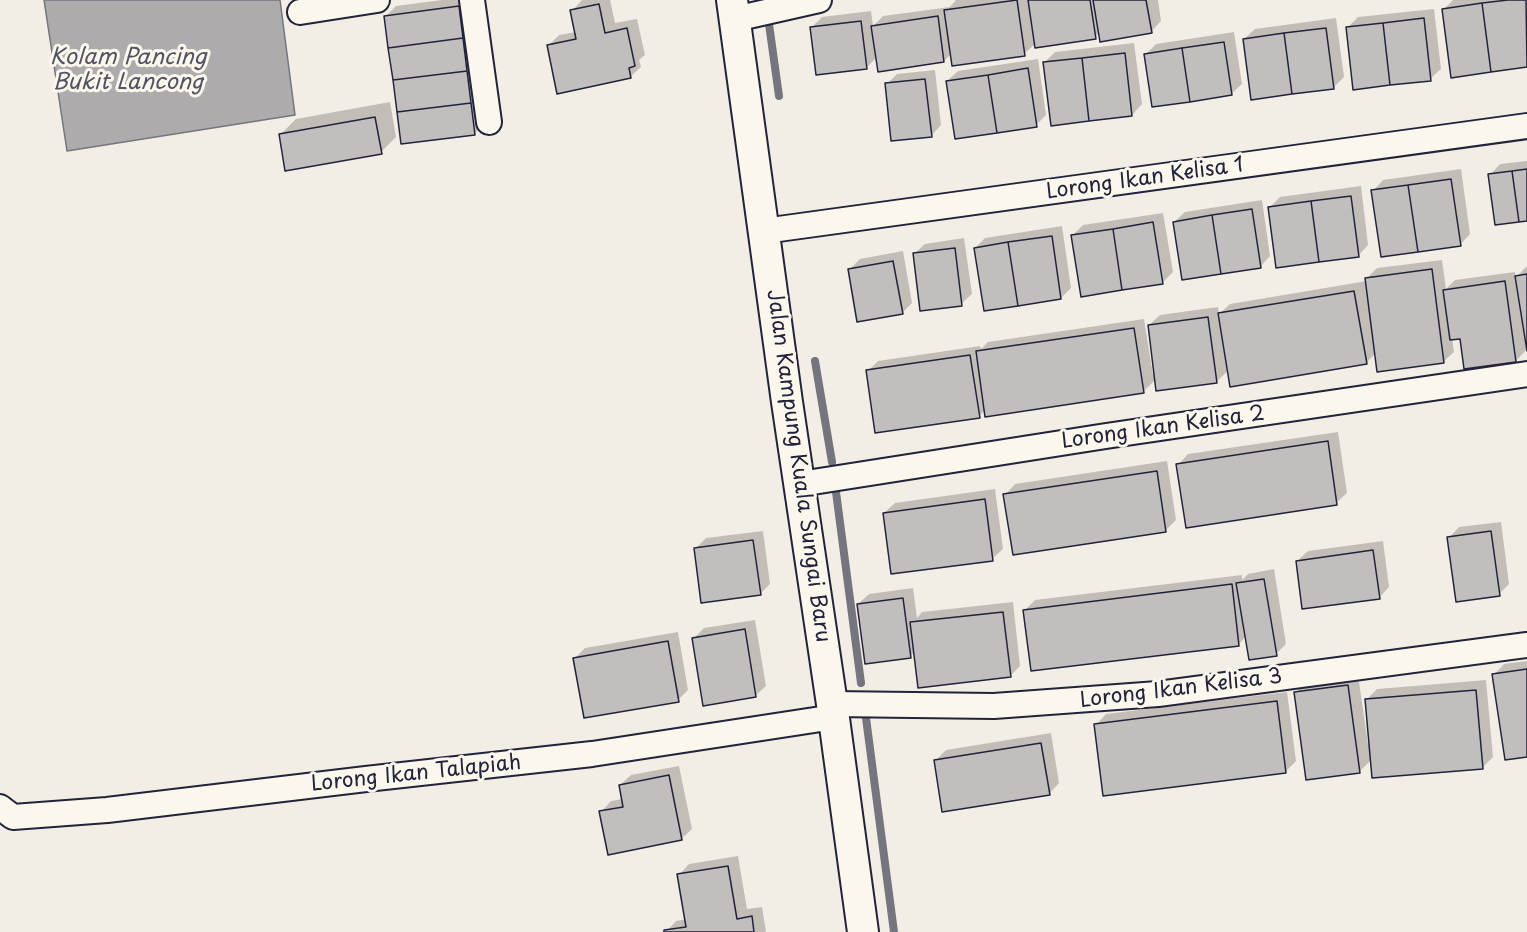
<!DOCTYPE html>
<html>
<head>
<meta charset="utf-8">
<style>
  body { margin:0 }
  canvas { display:block; background:#f2eee5 }
</style>
</head>
<body>
<canvas width="1527" height="932"></canvas>
<script>
const g = document.querySelector('canvas').getContext('2d');
g.lineJoin = 'round';
function paint(path, color) { g.fillStyle = color; g.fill(path, 'evenodd'); }
const poly = rows => new Path2D(rows.map(r => 'M' + r).join(''));
function strokePath(path, color, width, dash) { g.strokeStyle = color; g.lineWidth = width; g.lineCap = dash ? 'butt' : 'round'; g.setLineDash(dash || []); g.stroke(path); }
function label(font, color, halo, rows, align = 'center') {
  g.font = font + ' "Playpen Sans",sans-serif'; g.lineWidth = 6; g.setLineDash([]); g.textBaseline = 'middle'; g.strokeStyle = halo; g.fillStyle = color; for (const [text, x, y, turn = 0] of rows) {
    g.save(); g.translate(x, y); g.rotate((+turn || 0) * Math.PI / 180); g.textAlign = isNaN(turn) ? turn : align; if (halo) g.strokeText(text, 0, 0); g.fillText(text, 0, 0); g.restore();
  }
}
const water = poly([
  [44,0,280,0,295,115,67,151,44,0]
]);
paint(water, '#aeabad');
strokePath(water, '#76747f', 1.5);
paint(poly([
  [442,0,469,0,485,123,474,134,386,16,396,6],
  [582,0,610,0,615,23,637,19,645,55,639,60,641,67,630,77,548,46,559,35,576,32,572,11],
  [956,0,1158,0,1161,21,1151,32,1100,32,1095,37,1036,43,1024,54,952,53,944,61,877,57,866,68,812,27,822,17,871,11,873,26,883,16,950,7],
  [1453,0,1527,0,1527,66,1453,76,1443,10],
  [1434,9,1441,69,1430,79,1347,28,1358,17],
  [1336,18,1344,77,1334,87,1244,39,1255,29],
  [1234,32,1242,84,1231,94,1146,54,1156,44],
  [1134,43,1142,104,1132,115,1045,62,1055,52],
  [1038,59,1046,115,1036,125,947,81,958,71],
  [935,70,941,125,931,136,887,84,897,74],
  [390,102,396,137,381,152,280,135,296,119],
  [1527,161,1527,219,1490,175,1500,164],
  [1461,169,1470,234,1460,245,1373,191,1383,180],
  [1361,186,1368,245,1358,256,1270,207,1280,197],
  [1262,200,1270,256,1260,267,1174,222,1185,212],
  [1163,213,1173,272,1162,283,1073,235,1083,225],
  [1062,226,1071,288,1061,298,975,248,985,238],
  [964,238,972,294,961,304,914,254,925,244],
  [903,251,912,303,902,313,850,269,860,259],
  [1442,260,1446,289,1455,280,1515,272,1516,277,1527,266,1527,349,1516,361,1461,337,1452,338,1454,352,1443,362,1376,353,1366,363,1229,370,1216,382,1156,379,1143,392,986,409,979,416,868,371,878,361,980,346,981,349,988,342,1144,319,1153,375,1156,375,1149,325,1160,315,1218,307,1219,314,1230,304,1367,281,1367,278,1377,268],
  [1338,432,1347,493,1336,503,1178,465,1188,454],
  [1167,461,1176,520,1166,530,1005,495,1015,484],
  [995,489,1003,549,992,559,884,513,895,503],
  [1501,522,1509,584,1499,594,1449,538,1459,527],
  [763,531,770,584,760,594,695,549,706,538],
  [1383,541,1389,587,1379,598,1297,561,1308,551],
  [1274,569,1286,644,1276,654,1246,636,1239,644,1025,610,1035,600,1242,575,1242,580,1248,574],
  [913,588,917,618,922,612,1013,602,1020,666,1010,676,915,652,910,656,858,604,869,594],
  [755,620,766,686,755,696,694,638,704,628],
  [678,632,688,690,678,700,575,658,585,648],
  [1527,661,1527,756,1494,675,1504,664],
  [1358,675,1368,744,1370,743,1367,699,1377,689,1486,680,1493,757,1483,767,1372,759,1360,771,1296,693,1306,682],
  [1287,692,1296,761,1285,772,1096,725,1106,714],
  [1051,733,1059,783,1049,794,935,761,946,750],
  [679,766,692,829,681,839,601,812,611,801,623,799,620,785,631,775],
  [738,856,747,909,762,907,766,932,666,932,676,921,687,919,679,875,689,864]
]), '#0003');
strokePath(poly([
  [768,17,779,96],
  [815,361,832,462],
  [836,492,861,683],
  [866,718,894,932]
]), '#76747f', 8);
const building = poly([
  [1017,0,1025,56,952,66,944,10,1017,0],
  [1028,0,1090,0,1096,39,1035,48,1028,0],
  [1093,0,1146,0,1152,33,1100,42,1093,0],
  [1508,0,1526,0,1527,67,1491,72,1482,3,1508,0],
  [1482,3,1491,72,1451,78,1442,9,1482,3],
  [599,4,605,33,627,28,635,66,629,68,631,78,557,94,547,45,576,39,570,10,599,4],
  [459,6,463,38,388,48,384,16,459,6],
  [938,16,944,62,878,72,871,26,938,16],
  [1424,18,1431,81,1390,85,1383,23,1424,18],
  [861,21,867,69,816,75,810,27,861,21],
  [1383,23,1390,85,1353,90,1346,27,1383,23],
  [1326,28,1334,89,1292,94,1284,33,1326,28],
  [1284,33,1292,94,1251,100,1243,39,1284,33],
  [463,38,467,71,393,80,388,48,463,38],
  [1224,42,1232,95,1190,102,1182,48,1224,42],
  [1182,48,1190,102,1152,107,1144,54,1182,48],
  [1125,53,1132,116,1089,121,1082,58,1125,53],
  [1082,58,1089,121,1051,126,1043,62,1082,58],
  [1028,68,1037,127,997,133,988,75,1028,68],
  [467,71,471,103,397,112,393,80,467,71],
  [988,75,997,133,955,139,946,81,988,75],
  [925,79,932,137,891,141,885,83,925,79],
  [471,103,475,135,401,144,397,112,471,103],
  [375,117,382,154,285,171,279,134,375,117],
  [1527,169,1527,221,1519,222,1512,171,1527,169],
  [1512,171,1519,222,1495,225,1488,174,1512,171],
  [1451,179,1461,246,1418,252,1408,185,1451,179],
  [1408,185,1418,252,1381,257,1371,190,1408,185],
  [1351,196,1359,257,1319,262,1311,201,1351,196],
  [1311,201,1319,262,1276,268,1268,207,1311,201],
  [1252,209,1261,268,1221,274,1212,215,1252,209],
  [1212,215,1221,274,1182,280,1173,222,1212,215],
  [1153,222,1163,284,1122,290,1113,229,1153,222],
  [1113,229,1122,290,1081,297,1071,235,1113,229],
  [1052,236,1061,299,1018,306,1008,242,1052,236],
  [1008,242,1018,306,984,311,974,248,1008,242],
  [955,248,962,306,920,311,913,253,955,248],
  [893,261,903,314,857,322,848,269,893,261],
  [1432,269,1444,363,1377,372,1365,278,1432,269],
  [1527,274,1527,351,1515,276,1527,274],
  [1505,281,1516,362,1464,369,1460,339,1450,340,1443,290,1505,281],
  [1354,291,1367,364,1230,387,1218,313,1354,291],
  [1208,317,1217,383,1156,391,1148,325,1208,317],
  [1134,328,1144,393,985,417,976,351,1134,328],
  [970,355,980,418,875,433,866,370,970,355],
  [1328,441,1337,505,1186,528,1176,464,1328,441],
  [1157,471,1166,532,1013,555,1003,494,1157,471],
  [985,499,993,561,891,574,883,513,985,499],
  [1491,531,1500,596,1456,602,1447,537,1491,531],
  [753,540,761,595,701,603,694,548,753,540],
  [1373,550,1380,599,1302,609,1296,561,1373,550],
  [1264,579,1277,656,1249,660,1236,583,1264,579],
  [1232,584,1239,646,1031,671,1023,610,1232,584],
  [903,598,911,658,865,664,857,604,903,598],
  [1003,612,1011,677,918,688,910,622,1003,612],
  [745,629,756,697,703,706,692,638,745,629],
  [668,641,679,702,584,718,573,658,668,641],
  [1527,669,1527,757,1505,760,1492,674,1527,669],
  [1348,685,1360,773,1306,780,1294,692,1348,685],
  [1476,690,1483,769,1372,778,1365,699,1476,690],
  [1277,701,1286,773,1103,796,1094,724,1277,701],
  [1041,743,1050,795,942,812,934,760,1041,743],
  [669,775,682,840,608,855,599,811,623,807,619,785,669,775],
  [728,866,737,919,752,916,754,932,664,932,664,930,686,927,677,874,728,866]
]);
paint(building, '#c2bebe');
strokePath(building, '#22223b', 1.5);
const minor = poly([
  [472,0,489,122],
  [300,12,377,0],
  [735,19,819,0],
  [764,231,1527,126],
  [800,484,1106,436,1527,374],
  [832,704,994,706,1158,694,1527,645],
  [0,807,13,817,107,810,366,779,592,754,834,717]
]);
const tertiary = poly([
  [732,0,787,402,832,704,863,932]
]);
strokePath(minor, '#22223b', 28);
strokePath(tertiary, '#22223b', 34);
strokePath(minor, '#fbf7ec', 24);
strokePath(tertiary, '#fbf7ec', 30);
label('21px', '#22223b', '#fbf7ec', [
  ["Lorong Ikan Kelisa 1",1145,179,-8],
  ["Lorong Ikan Kelisa 2",1163,428,-8],
  ["Jalan Kampung Kuala Sungai Baru",798,466,82],
  ["Lorong Ikan Kelisa 3",1181,689,-7],
  ["Lorong Ikan Talapiah",416,774,-6]
]);
label('italic 22px', '#535263', '#fbf7ec', [
  ["Kolam Pancing",128,58],
  ["Bukit Lancong",128,83]
]);
</script>
</body>
</html>
